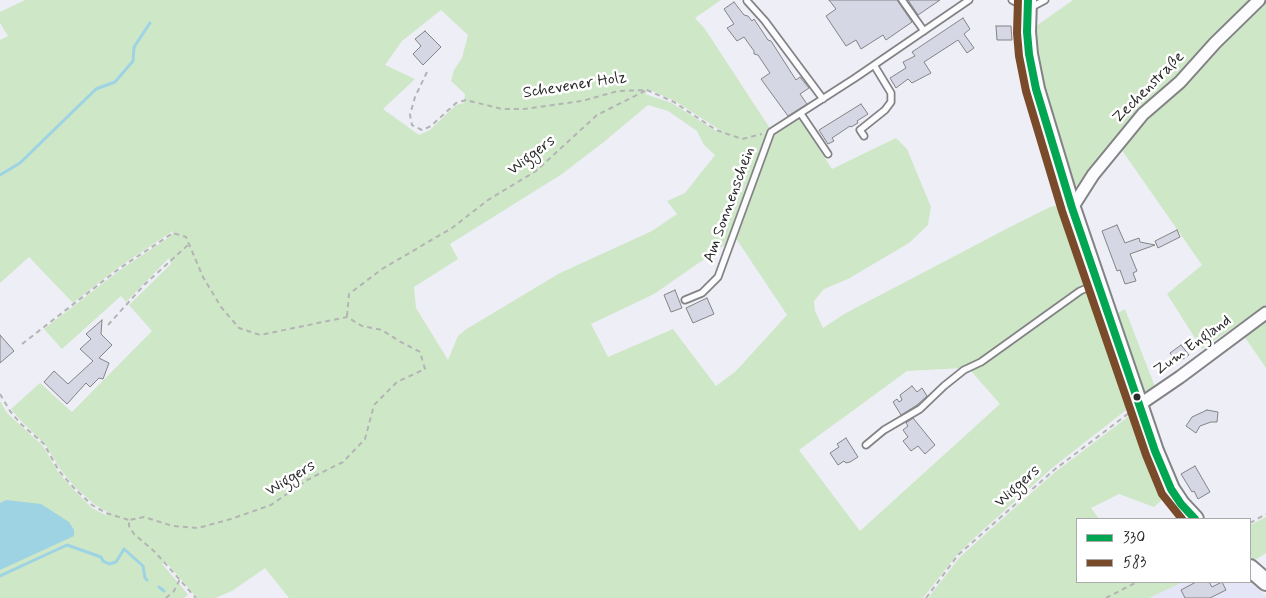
<!DOCTYPE html>
<html>
<head>
<meta charset="utf-8">
<style>
  body { margin:0 }
  #map { position:relative; width:1266px; height:598px; overflow:hidden; background:#eeeef6; font-family:Mynerve,sans-serif }
  canvas { display:block }
  .legend { position:absolute; left:1076px; top:518px; width:175px; height:65px; box-sizing:border-box; background:#fff; border:1px solid #aaa; margin:0; padding:6px 9px; list-style:none; font-size:15px; color:#2b2b2b }
  .legend li { display:flex; align-items:center; gap:10px; height:25px }
  .legend b { width:25px; border:1px solid #aaa }
</style>
</head>
<body>
<div id="map">
<canvas width="1266" height="598"></canvas>
<ul class="legend">
<li><b style="height:6px;background:#00a651"></b>330</li>
<li><b style="height:6px;background:#7a4b2a"></b>583</li>
</ul>
</div>
<script>
const g = document.querySelector('canvas').getContext('2d');
g.lineJoin = 'round';
function paint(path, color) { g.fillStyle = color; g.fill(path, 'evenodd'); }
const poly = rows => new Path2D(rows.map(r => 'M' + r).join(''));
function strokePath(path, color, width, dash) { g.strokeStyle = color; g.lineWidth = width; g.lineCap = dash ? 'butt' : 'round'; g.setLineDash(dash || []); g.stroke(path); }
function label(font, color, halo, rows, align = 'center') {
  g.font = font + ' Mynerve,sans-serif'; g.lineWidth = 5; g.setLineDash([]); g.textBaseline = 'middle'; g.strokeStyle = halo; g.fillStyle = color; for (const [text, x, y, turn = 0] of rows) {
    g.save(); g.translate(x, y); g.rotate((+turn || 0) * Math.PI / 180); g.textAlign = isNaN(turn) ? turn : align; if (halo) g.strokeText(text, 0, 0); g.fillText(text, 0, 0); g.restore();
  }
}
paint(poly([
  [1250,581,1266,596,1266,598,1149,598,1183,582]
]), '#e4e5f6');
paint(poly([
  [25,0,721,0,695,18,705,29,771,130,762,147,726,244,654,294,591,324,608,357,673,329,716,386,736,371,787,315,735,237,774,133,799,117,832,169,896,138,907,149,931,207,928,225,909,243,848,279,824,289,814,301,815,311,823,328,846,313,1010,227,1050,207,1067,203,1091,282,1079,289,978,360,964,368,907,371,799,450,860,531,1000,404,971,371,1076,296,1091,288,1106,329,1130,407,1052,468,973,539,956,556,923,598,289,598,265,568,232,591,215,598,197,598,166,562,162,564,182,587,188,595,184,598,0,598,0,401,7,413,43,446,58,472,74,490,92,508,106,515,107,512,94,504,76,488,60,469,45,444,22,422,11,409,40,383,72,412,152,331,129,305,171,264,169,258,126,302,121,296,62,349,44,329,120,270,171,236,173,231,119,267,73,303,29,257,0,283,0,40,8,36,0,23,0,12],
  [441,10,468,35,462,58,454,70,451,81,465,94,464,103,456,105,430,130,419,135,383,109,415,79,385,65,402,41],
  [648,89,675,101,723,132,716,131,672,103,645,94],
  [648,105,668,111,697,131,704,145,715,155,685,193,667,201,677,214,652,231,560,273,465,330,458,336,448,360,416,308,414,287,458,259,450,244,562,174,605,141],
  [1073,0,1266,0,1266,305,1202,349,1167,294,1202,265,1121,149,1165,102,1154,98,1074,196,1043,98,1032,29],
  [1125,309,1157,392,1152,394,1143,395,1118,324,1118,313],
  [1266,317,1266,368,1244,336],
  [1133,413,1154,472,1166,496,1154,507,1119,494,1091,508,1099,519,1077,519,1077,582,1183,582,1149,598,928,598,960,557,1010,512,1054,473],
  [1266,517,1266,553,1255,560,1250,556,1250,525]
]), '#cee7c7');
paint(poly([
  [6,500,41,504,69,522,74,530,74,536,0,570,0,503]
]), '#9ed3e4');
strokePath(poly([
  [0,175,20,163,96,89,115,82,133,61,134,47,150,23],
  [0,576,67,545,101,557,103,561,109,564,116,562,124,549,143,566,145,578,147,580],
  [159,587,164,591]
]), '#9ed3e4', 3);
const building = poly([
  [829,0,897,0,912,22,886,40,883,35,861,49,856,40,846,46,826,16,836,9,829,0],
  [908,0,940,0,918,15,908,0],
  [734,2,744,15,748,16,752,21,754,19,768,40,771,41,796,80,800,77,809,88,800,94,807,104,788,116,761,79,770,73,758,55,754,54,754,51,744,37,737,41,727,28,734,24,724,9,734,2],
  [963,18,970,29,964,34,974,48,967,53,958,40,924,62,931,73,912,83,908,79,896,88,890,78,906,68,903,62,915,56,912,52,963,18],
  [996,26,1011,26,1012,40,997,40,996,26],
  [425,31,441,47,423,65,413,54,421,46,415,39,425,31],
  [861,104,868,114,857,121,858,123,851,127,850,126,832,138,834,141,828,144,819,130,861,104],
  [1117,225,1125,243,1139,238,1140,242,1155,245,1130,254,1137,271,1133,273,1136,281,1125,284,1120,270,1117,271,1102,231,1117,225],
  [1177,230,1180,237,1158,248,1155,241,1177,230],
  [675,290,682,308,671,312,664,295,675,290],
  [707,298,714,314,693,323,686,308,707,298],
  [102,320,101,334,112,345,99,358,109,363,103,379,99,378,90,387,86,383,67,404,44,382,54,371,68,384,93,361,80,349,91,339,86,334,102,320],
  [0,335,14,351,0,363,0,335],
  [1181,345,1189,355,1177,363,1170,353,1181,345],
  [912,386,917,392,922,388,927,396,917,405,901,415,893,402,897,399,899,402,902,400,900,395,912,386],
  [1207,410,1218,412,1217,422,1211,422,1200,426,1196,433,1186,426,1192,417,1207,410],
  [913,418,935,445,925,454,918,446,911,451,903,441,908,437,903,430,908,426,906,423,913,418],
  [846,438,858,457,850,462,846,463,844,461,838,465,830,453,839,447,837,444,846,438],
  [1195,466,1210,492,1198,499,1194,491,1192,492,1181,474,1195,466],
  [1196,582,1209,582,1212,587,1222,582,1226,590,1210,598,1185,598,1181,590,1196,582]
]);
paint(building, '#d6d7e4');
strokePath(building, '#838386', 1);
const lane = poly([
  [902,0,924,31],
  [1012,0,1028,9,1045,0],
  [747,1,765,21,823,99],
  [801,114,828,154],
  [864,136,860,130,885,110,891,102,891,93,874,65],
  [685,300,702,293,718,277,771,132,855,78,969,0],
  [866,445,884,430,920,409,944,386,964,370,981,362,1080,291,1096,284]
]);
const street = poly([
  [1072,208,1093,175,1143,114,1180,82,1215,43,1259,0],
  [1139,405,1180,377,1266,313]
]);
const secondary = poly([
  [1028,0,1027,32,1029,54,1036,89,1072,208,1155,451,1171,489,1181,504,1195,519],
  [1250,568,1266,582]
]);
strokePath(lane, '#838386', 9);
strokePath(street, '#838386', 15);
strokePath(secondary, '#838386', 20);
strokePath(poly([
  [427,72,415,97,410,115,412,125,422,130,431,126,456,103,466,100,502,109,524,109,582,101,618,91,647,90,674,102,716,130,742,139,762,134],
  [347,316,349,294,382,269,452,228,488,200,536,171,597,115,645,91],
  [108,325,145,284,188,245],
  [22,344,120,268,173,233,186,237,203,277,221,307,239,328,260,335,347,317,362,326,382,330,399,341,420,352,425,369,397,382,374,405,365,439,343,462,307,480,271,505,231,519,198,528,173,526,144,517,129,520,129,526,134,534,155,552,196,598],
  [0,394,10,411,21,424,44,444,59,471,75,489,92,505,106,513,129,520],
  [1250,523,1266,514],
  [166,598,174,591,180,579],
  [926,598,958,555,1054,470,1129,413],
  [1106,598,1137,582]
]), '#b4b4b5', 2, [5, 4]);
strokePath(lane, '#fcfcfe', 5.5);
strokePath(street, '#fcfcfe', 11);
strokePath(secondary, '#fcfcfe', 16);
strokePath(poly([
  [1028,0,1027,32,1029,54,1036,89,1072,208,1155,451,1171,489,1181,504,1195,519]
]), '#00a651', 8);
strokePath(poly([
  [1018,0,1017,33,1019,56,1026,91,1062,211,1146,455,1162,494,1182,519]
]), '#7a4b2a', 8);
for (const [x, y, r, color] of [
  [1137,397,4.5,"#2b2b2b"]
]) { const dot = new Path2D(); dot.arc(x, y, r, 0, 2 * Math.PI); g.fillStyle = color; g.fill(dot); strokePath(dot, '#fff', 2); }
label('16px', '#2b2b2b', '#fff', [
  ["Schevener Holz",575,86,-9],
  ["Zechenstraße",1149,88,-45],
  ["Wiggers",532,156,-37],
  ["Am Sonnenschein",730,205,-70],
  ["Zum England",1193,346,-36],
  ["Wiggers",291,479,-31],
  ["Wiggers",1018,487,-42]
]);
</script>
</body>
</html>
